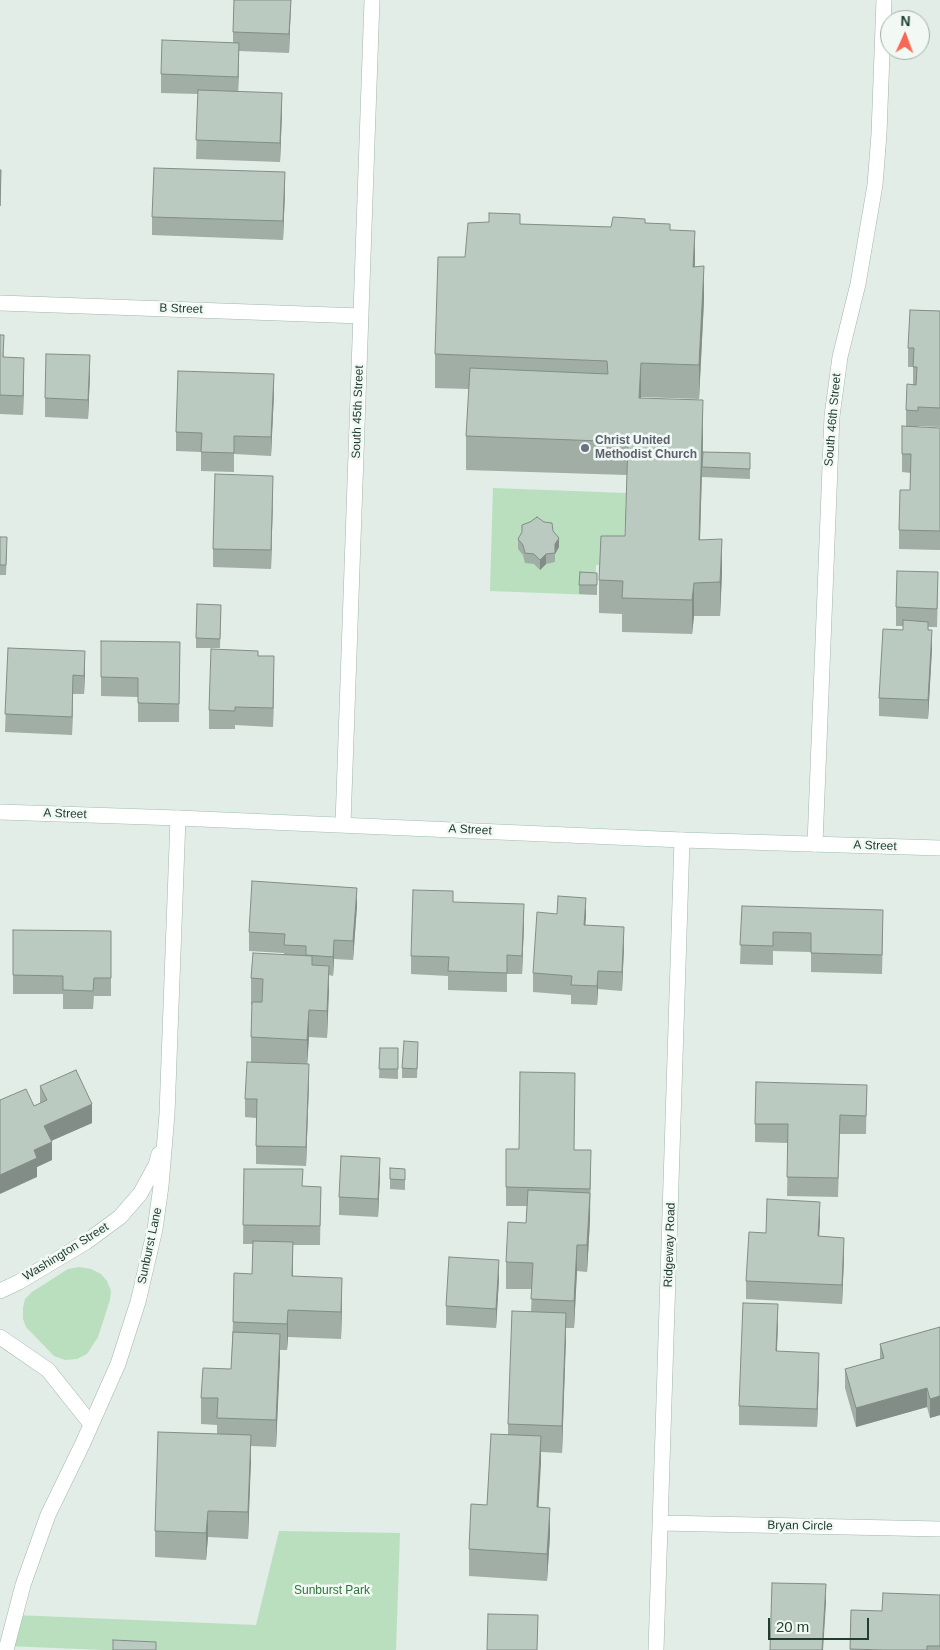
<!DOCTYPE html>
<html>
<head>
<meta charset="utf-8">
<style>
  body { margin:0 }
  #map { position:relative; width:940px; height:1650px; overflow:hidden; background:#e1ede6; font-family:Helvetica,sans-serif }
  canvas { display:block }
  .north { position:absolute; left:880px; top:10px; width:50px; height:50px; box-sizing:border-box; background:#f2f9f5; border:1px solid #9eaea7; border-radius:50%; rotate:2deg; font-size:14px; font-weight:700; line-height:20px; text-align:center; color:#213e32 }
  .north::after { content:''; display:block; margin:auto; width:18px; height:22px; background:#f86654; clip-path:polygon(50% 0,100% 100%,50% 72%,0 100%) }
  .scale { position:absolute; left:768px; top:1618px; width:101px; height:22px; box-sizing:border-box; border:2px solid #213e32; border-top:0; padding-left:6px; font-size:15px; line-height:18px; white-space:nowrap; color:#213e32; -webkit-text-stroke:4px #f2f9f5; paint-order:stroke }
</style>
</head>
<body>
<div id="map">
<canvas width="940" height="1650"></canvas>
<div class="north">N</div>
<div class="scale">20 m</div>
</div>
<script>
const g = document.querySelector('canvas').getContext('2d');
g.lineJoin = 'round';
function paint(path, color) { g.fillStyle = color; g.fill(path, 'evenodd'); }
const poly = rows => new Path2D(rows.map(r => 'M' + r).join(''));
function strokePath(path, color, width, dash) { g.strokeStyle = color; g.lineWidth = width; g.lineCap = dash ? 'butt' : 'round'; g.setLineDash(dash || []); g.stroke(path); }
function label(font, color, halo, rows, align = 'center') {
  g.font = font + ' Helvetica,sans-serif'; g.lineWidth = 5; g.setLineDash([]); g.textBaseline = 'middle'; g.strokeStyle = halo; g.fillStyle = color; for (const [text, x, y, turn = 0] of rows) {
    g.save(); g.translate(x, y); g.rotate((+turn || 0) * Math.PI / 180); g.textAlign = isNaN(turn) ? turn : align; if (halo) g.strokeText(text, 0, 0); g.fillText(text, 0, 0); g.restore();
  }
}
paint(poly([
  [493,488,626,493,623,565,596,565,595,595,490,591],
  [79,1267,91,1269,101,1274,107,1281,111,1291,110,1300,98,1337,87,1354,77,1359,65,1360,54,1356,26,1327,23,1319,23,1308,25,1299,32,1292,68,1269],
  [279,1531,400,1533,396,1650,104,1650,7,1646,15,1615,256,1625]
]), '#b9dfbe');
const street = poly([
  [0,303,361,316],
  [343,824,372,0],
  [815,844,832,416,840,357,858,284,875,185,879,134,884,0],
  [0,1291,19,1282,86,1242,120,1217,140,1194,156,1165,159,1154],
  [0,1337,48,1370,91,1424],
  [661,1523,940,1529],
  [6,1650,23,1585,48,1515,83,1443,118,1364,138,1302,155,1229,161,1186,167,1114,178,818],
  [656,1650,682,840]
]);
const secondary = poly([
  [0,812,178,818,682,840,940,848]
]);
strokePath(street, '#a4b5ac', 16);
strokePath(secondary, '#a2bcaf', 16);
strokePath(street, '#fff', 15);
strokePath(secondary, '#fff', 15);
paint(poly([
  [291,0,289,53,239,51,238,92,282,112,280,162,196,159,198,94,161,93,161,74,233,43,233,32],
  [285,191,283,240,152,235,152,217],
  [645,223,670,230,695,267,704,300,699,399,641,397,641,398,703,434,703,452,750,453,750,479,702,477,702,471,700,539,722,573,720,616,694,616,692,634,622,632,622,614,599,613,599,580,625,536,627,475,466,470,466,436,469,389,435,388,435,354,465,257,520,224,611,227],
  [940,311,940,427,918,426,918,427,940,428,940,550,899,549,899,530,910,490,911,473,902,472,902,454,906,426,906,410,913,385,913,367,908,367,908,348],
  [0,335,4,357,24,376,23,415,0,414],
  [90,374,88,419,45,417,45,398],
  [274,393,271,456,234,454,234,472,201,471,201,452,176,451,176,432],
  [273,494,271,569,213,567,213,549],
  [553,531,559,547,555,554,555,562,546,564,540,570,534,564,525,563,523,555,518,549,518,539],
  [0,537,7,547,6,575,0,575],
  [597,573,597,595,579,594,579,585],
  [938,591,937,627,928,627,932,649,928,719,879,716,879,698,903,630,903,626,896,626,896,607],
  [221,605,220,648,196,648,196,638],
  [180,642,179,722,138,722,138,697,101,696,101,677],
  [8,648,85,670,84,694,73,694,72,735,5,732],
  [258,656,274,675,273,727,235,725,235,729,209,729,209,710],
  [453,902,524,923,522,974,507,974,507,992,448,990,448,976,411,974,411,956],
  [357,906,353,960,334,959,333,976,329,975,327,1038,309,1037,307,1064,309,1082,306,1166,256,1164,256,1118,245,1117,245,1099,251,1062,251,1037,252,1005,251,1005,251,978,284,955,284,953,249,951,249,932],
  [742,906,883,929,882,974,811,972,811,952,773,951,773,965,740,964],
  [586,916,585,925,624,946,622,991,598,989,597,1005,571,1004,571,995,533,992,533,973],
  [111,931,111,996,94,996,93,1009,63,1009,63,994,13,994,13,975],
  [380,1048,398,1048,398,1079,379,1078],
  [418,1051,417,1078,402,1078,402,1068],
  [867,1085,866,1134,840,1134,838,1197,787,1196,788,1143,755,1142,755,1124],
  [40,1086,92,1123,51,1141,52,1160,37,1167,37,1177,34,1106,40,1103],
  [506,1149,574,1150,591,1169,590,1220,587,1272,577,1271,574,1328,566,1328,562,1453,541,1452,538,1507,550,1535,547,1581,469,1576,469,1549,487,1505,508,1434,508,1424,531,1312,532,1289,506,1289,506,1262,526,1223,527,1206,506,1206],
  [390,1168,405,1169,405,1190,390,1189],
  [244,1169,303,1186,321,1187,320,1245,293,1245,293,1276,342,1305,341,1339,288,1337,287,1350,280,1350,276,1447,251,1446,248,1539,208,1537,206,1560,155,1557,155,1531,217,1434,217,1425,201,1424,201,1398,231,1369,233,1322,252,1274,253,1244,243,1244],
  [380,1176,378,1217,339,1215,339,1197],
  [820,1220,819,1236,844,1257,842,1304,746,1299,746,1281,766,1233],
  [499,1279,496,1328,446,1325,446,1306],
  [778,1323,777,1351,819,1371,817,1427,739,1425,739,1406],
  [940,1327,940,1415,930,1418,927,1407,856,1427,845,1388,845,1369,880,1359,880,1344],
  [940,1595,940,1650,850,1650,851,1610,882,1611]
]), '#a0aea6');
paint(poly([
  [291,0,289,53,289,34],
  [239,43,239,62,238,96,238,77],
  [282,93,282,112,280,162,280,143],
  [285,172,285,191,283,240,283,221],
  [695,231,695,265,693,300,693,267],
  [704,266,704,300,699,399,699,365],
  [90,355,90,374,88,419,88,400],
  [24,358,24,376,23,415,23,396],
  [641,363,641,397,639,431,639,398],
  [274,374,274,393,271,456,271,437],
  [703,400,703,434,699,573,699,540],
  [273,476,273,494,271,569,271,550],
  [559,538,559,547,555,554,555,544],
  [722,539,722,573,720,616,720,582],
  [546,554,546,564,540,570,540,560],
  [694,583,694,616,692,634,692,600],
  [932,630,932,649,928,719,928,700],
  [85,651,85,670,84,694,84,676],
  [274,656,274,675,273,727,273,708],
  [73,675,73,694,72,735,72,717],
  [357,888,357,906,353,960,353,941],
  [586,898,586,916,584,943,584,925],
  [524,904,524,923,522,974,522,956],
  [624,927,624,946,622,991,622,972],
  [334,940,334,959,333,976,333,957],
  [329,966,329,992,327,1038,327,1011],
  [598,971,598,989,597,1005,597,986],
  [309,1010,309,1037,307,1067,307,1040],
  [309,1064,309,1082,306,1166,306,1147],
  [92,1104,92,1123,44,1144,44,1126],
  [52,1142,52,1160,37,1167,37,1177,0,1194,0,1175,34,1150],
  [380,1158,380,1176,378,1217,378,1199],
  [590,1193,590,1220,587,1272,587,1245],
  [820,1202,820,1220,818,1255,818,1236],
  [844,1238,844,1257,842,1304,842,1285],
  [293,1242,293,1269,292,1303,292,1276],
  [577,1245,577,1271,574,1328,574,1301],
  [499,1260,499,1279,496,1328,496,1309],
  [342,1278,342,1305,341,1339,341,1312],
  [778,1304,778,1323,776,1370,776,1351],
  [288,1310,288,1337,287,1350,287,1324],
  [566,1313,566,1340,562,1453,562,1426],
  [280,1334,280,1361,276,1447,276,1420],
  [819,1353,819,1371,817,1427,817,1409],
  [927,1388,927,1407,856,1427,856,1408],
  [940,1396,940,1415,930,1418,930,1399],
  [251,1435,251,1462,248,1539,248,1512],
  [541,1436,541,1463,537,1534,537,1507],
  [550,1508,550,1535,547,1581,547,1554],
  [208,1511,208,1537,206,1560,206,1533],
  [826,1584,826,1603,823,1650,822,1650]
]), '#828d87');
const building = poly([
  [234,0,291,0,289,34,233,32,234,0],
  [162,40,239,43,238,77,161,74,162,40],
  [198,90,282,93,280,143,196,140,198,90],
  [154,168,285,172,283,221,152,217,154,168],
  [0,170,1,170,0,206,0,170],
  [489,213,520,214,520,224,611,227,613,217,645,219,645,223,670,224,670,230,695,231,693,267,704,266,699,365,641,363,639,398,703,400,699,540,722,539,720,582,694,583,692,600,622,598,623,581,599,580,601,536,625,536,628,442,466,436,470,368,608,374,607,361,435,354,438,257,465,257,468,223,489,222,489,213],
  [910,310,940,311,940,408,918,407,918,411,906,410,907,384,916,385,917,367,913,367,914,348,908,348,910,310],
  [0,335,4,335,3,357,24,358,23,396,0,395,0,335],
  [46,354,90,355,88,400,45,398,46,354],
  [178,371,274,374,271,437,234,436,234,453,201,452,202,433,176,432,178,371],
  [902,426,940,428,940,531,899,530,900,490,910,490,911,454,902,454,902,426],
  [703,452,750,453,750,469,702,467,703,452],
  [215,474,273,476,271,550,213,549,215,474],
  [537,517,544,522,552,523,553,531,559,538,555,544,555,553,546,554,540,560,534,554,525,553,523,545,518,539,522,532,522,525,530,522,537,517],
  [0,537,7,537,6,565,0,565,0,537],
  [897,571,938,572,937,609,896,607,897,571],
  [580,572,597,573,597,585,579,585,580,572],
  [197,604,221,605,220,639,196,638,197,604],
  [903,620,928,622,928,630,932,630,928,700,879,698,883,629,903,630,903,620],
  [101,641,180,642,179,704,138,703,138,678,101,677,101,641],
  [8,648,85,651,84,676,73,675,72,717,5,714,8,648],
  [211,649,258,651,258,656,274,656,273,708,235,707,235,711,209,710,211,649],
  [252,881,357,888,353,941,334,940,333,957,306,955,306,946,284,945,285,934,249,932,252,881],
  [413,890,453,891,453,902,524,904,522,956,507,955,507,973,448,971,449,957,411,956,413,890],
  [558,896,586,898,584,925,624,927,622,972,598,971,597,986,571,985,572,976,533,973,537,912,557,914,558,896],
  [742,906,883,910,882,955,811,953,811,933,773,932,773,946,740,945,742,906],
  [13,930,111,931,111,978,94,978,93,991,63,990,63,976,13,975,13,930],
  [253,953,312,956,312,965,329,966,327,1011,309,1010,307,1040,251,1037,252,1002,262,1002,263,979,251,978,253,953],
  [404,1041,418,1042,417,1069,402,1068,404,1041],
  [380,1048,398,1048,398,1069,379,1069,380,1048],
  [247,1062,309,1064,306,1147,256,1146,257,1099,245,1099,247,1062],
  [76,1070,92,1104,44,1126,52,1142,34,1150,37,1158,0,1175,0,1100,26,1089,34,1106,47,1100,40,1086,76,1070],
  [520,1072,575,1073,574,1150,591,1150,590,1189,506,1187,506,1149,519,1149,520,1072],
  [756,1082,867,1085,866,1116,840,1115,838,1178,787,1177,788,1124,755,1124,756,1082],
  [341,1156,380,1158,378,1199,339,1197,341,1156],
  [390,1168,405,1169,405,1180,390,1179,390,1168],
  [244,1169,303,1169,302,1186,321,1187,320,1226,243,1225,244,1169],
  [528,1190,590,1193,587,1245,577,1245,574,1301,531,1299,533,1263,506,1262,508,1222,526,1223,528,1190],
  [767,1199,820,1202,818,1236,844,1238,842,1285,746,1281,749,1232,766,1233,767,1199],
  [253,1241,293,1242,292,1276,342,1278,341,1312,288,1310,287,1324,233,1322,234,1273,252,1274,253,1241],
  [449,1257,499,1260,496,1309,446,1306,449,1257],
  [743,1303,778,1304,776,1351,819,1353,817,1409,739,1406,743,1303],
  [512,1311,566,1313,562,1426,508,1424,512,1311],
  [940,1327,940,1396,930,1399,927,1388,856,1408,845,1369,884,1358,880,1344,940,1327],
  [233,1332,280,1334,276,1420,217,1418,218,1398,201,1398,203,1368,231,1369,233,1332],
  [158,1432,251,1435,248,1512,208,1511,206,1533,155,1531,158,1432],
  [491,1434,541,1436,537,1507,550,1508,547,1554,469,1549,471,1504,487,1505,491,1434],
  [772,1583,826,1584,822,1650,770,1650,772,1583],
  [883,1593,940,1595,940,1646,927,1646,927,1650,883,1650,850,1649,851,1610,882,1611,883,1593],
  [488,1614,538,1615,537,1650,487,1650,488,1614],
  [113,1640,156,1642,156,1650,113,1650,113,1640]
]);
paint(building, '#bacac1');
strokePath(building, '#828d87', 1);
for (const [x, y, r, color] of [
  [585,448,5,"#6b7280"]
]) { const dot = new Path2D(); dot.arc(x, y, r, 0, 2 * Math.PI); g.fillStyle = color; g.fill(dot); strokePath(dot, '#f2f9f5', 2); }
label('12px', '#213e32', '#f2f9f5', [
  ["B Street",181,309,2],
  ["South 45th Street",358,412,-88],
  ["South 46th Street",833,420,-85],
  ["A Street",65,814,2],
  ["A Street",470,830,3],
  ["A Street",875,846,2],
  ["Ridgeway Road",670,1245,-88],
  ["Sunburst Lane",150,1246,-78],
  ["Washington Street",66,1252,-32],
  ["Bryan Circle",800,1526,1]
]);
label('bold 12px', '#5b616d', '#f2f9f5', [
  ["Christ United",595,441],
  ["Methodist Church",595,455]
], 'left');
label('12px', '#29773c', '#f2f9f5', [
  ["Sunburst Park",332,1591]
]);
</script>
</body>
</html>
